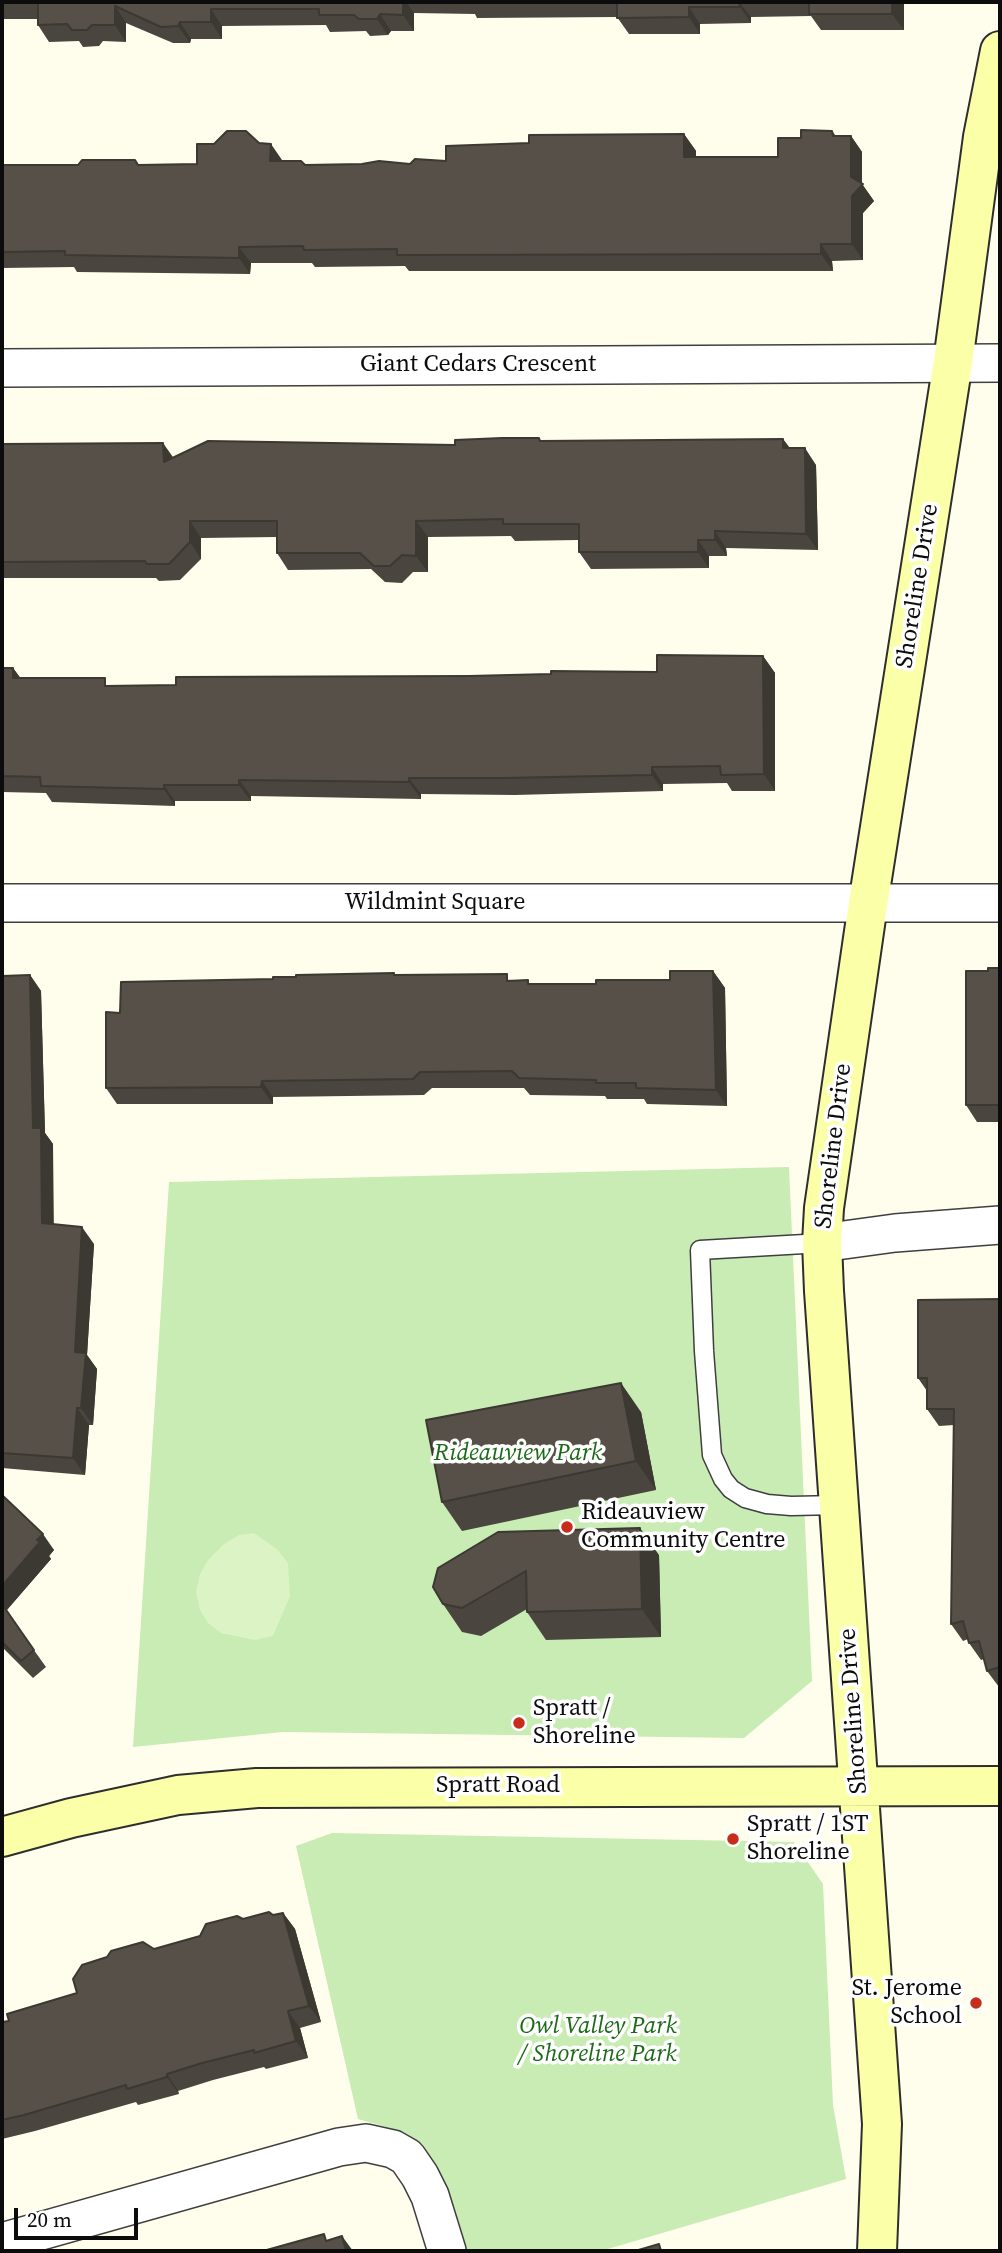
<!DOCTYPE html>
<html>
<head>
<meta charset="utf-8">
<style>
  body { margin:0 }
  #map { position:relative; width:1002px; height:2253px; overflow:hidden; background:#fffeec; font-family:"Source Serif 4",serif }
  canvas { display:block }
  .frame { position:absolute; inset:0; border:4px solid #0c0c0c; pointer-events:none }
  .scale { position:absolute; left:14px; top:2208px; width:124px; height:32px; box-sizing:border-box; border:4px solid #0c0c0c; border-top:0; padding-left:9px; font-size:21px; line-height:24px; white-space:nowrap; color:#0c0c0c; -webkit-text-stroke:5px #fff; paint-order:stroke }
</style>
</head>
<body>
<div id="map">
<canvas width="1002" height="2253"></canvas>
<div class="frame"></div>
<div class="scale">20 m</div>
</div>
<script>
const g = document.querySelector('canvas').getContext('2d');
g.lineJoin = 'round';
function paint(path, color) { g.fillStyle = color; g.fill(path, 'evenodd'); }
const poly = rows => new Path2D(rows.map(r => 'M' + r).join(''));
function strokePath(path, color, width, dash) { g.strokeStyle = color; g.lineWidth = width; g.lineCap = dash ? 'butt' : 'round'; g.setLineDash(dash || []); g.stroke(path); }
function label(font, color, halo, rows, align = 'center') {
  g.font = font + ' "Source Serif 4",serif'; g.lineWidth = 7; g.setLineDash([]); g.textBaseline = 'middle'; g.strokeStyle = halo; g.fillStyle = color; for (const [text, x, y, turn = 0] of rows) {
    g.save(); g.translate(x, y); g.rotate((+turn || 0) * Math.PI / 180); g.textAlign = isNaN(turn) ? turn : align; if (halo) g.strokeText(text, 0, 0); g.fillText(text, 0, 0); g.restore();
  }
}
paint(poly([
  [789,1167,812,1681,744,1738,283,1732,133,1747,169,1182],
  [332,1833,794,1842,823,1884,833,2105,846,2179,601,2251,467,2251,444,2182,423,2144,404,2132,358,2119,296,1846]
]), '#c8ecb3');
paint(poly([
  [254,1533,278,1550,288,1563,290,1596,273,1636,255,1640,221,1633,208,1623,200,1610,196,1592,200,1574,208,1560,224,1544,239,1535]
]), '#dcf3c5');
const lane = poly([
  [822,1243,700,1250,704,1351,712,1455,723,1479,731,1489,745,1498,767,1504,791,1506,839,1505]
]);
const street = poly([
  [2,368,1000,363],
  [2,903,1000,903],
  [822,1243,895,1233,1000,1225],
  [2,2242,339,2147,366,2143,393,2149,407,2157,420,2176,430,2196,447,2251]
]);
const secondary = poly([
  [2,1837,71,1818,178,1795,257,1788,1000,1786],
  [877,2251,882,2124,824,1291,822,1243,824,1208,868,904,953,362,983,137,1000,51]
]);
strokePath(lane, '#3f3f3f', 21);
strokePath(street, '#3f3f3f', 40);
strokePath(secondary, '#2e2e2e', 42);
strokePath(lane, '#fff', 18);
strokePath(street, '#fff', 37);
strokePath(secondary, '#fbffa7', 38);
paint(poly([
  [2,2,904,2,904,30,821,30,811,16,751,17,751,23,700,24,700,34,629,34,617,17,477,18,475,14,414,13,414,31,391,31,388,35,370,36,366,31,330,32,326,25,222,26,222,39,191,39,190,43,173,43,126,23,126,42,103,41,99,46,83,47,79,41,49,42,38,25,38,19,2,19],
  [832,131,836,136,851,136,862,152,862,184,874,201,863,213,863,260,832,261,833,271,409,271,405,266,315,267,312,263,251,263,250,274,77,272,74,267,2,268,2,165,197,164,259,143,282,161,305,165,410,164,446,161,529,143,684,134,696,151,696,157,778,157,801,138],
  [783,439,790,448,816,465,818,550,726,548,727,556,709,556,709,568,591,569,579,552,579,540,515,541,511,536,428,537,428,572,413,572,402,583,385,582,371,569,288,570,277,553,277,537,201,538,201,559,180,580,159,581,156,578,2,578,2,444,173,457,542,441],
  [763,656,775,673,775,791,732,791,727,783,663,784,663,791,515,795,421,794,421,799,251,796,251,801,175,801,175,806,52,802,46,793,2,792,2,668,13,668,20,678,110,686,176,685,657,672],
  [1000,968,1000,1122,977,1122,966,1105,988,971],
  [713,971,725,988,727,1106,647,1104,644,1099,607,1099,605,1096,530,1095,524,1088,432,1088,424,1095,273,1097,273,1104,117,1104,106,1088,120,1013,273,979,394,973,395,975,512,980,531,984,596,984,670,980],
  [30,975,41,991,45,1133,53,1144,53,1224,94,1244,87,1355,97,1369,93,1425,89,1425,85,1475,2,1468,2,976],
  [1000,1299,1000,1687,999,1687,987,1671,984,1659,981,1660,969,1643,968,1639,963,1641,951,1624,954,1425,939,1426,927,1409,927,1391,918,1378],
  [641,1412,656,1490,462,1531,442,1502],
  [2,1495,54,1550,49,1556,51,1559,6,1611,46,1667,33,1678,2,1647],
  [659,1555,661,1637,546,1640,527,1612,527,1609,481,1636,462,1632,443,1604,438,1568],
  [283,1913,295,1929,321,2022,300,2028,308,2058,266,2069,264,2067,213,2080,178,2091,179,2094,138,2105,136,2102,35,2131,2,2139,2,2022,9,2021,77,1993,154,1949,200,1936,243,1919]
]), '#4a453e');
paint(poly([
  [403,2,406,2,414,13,414,31,403,15],
  [739,2,751,17,751,23,740,7],
  [892,2,904,2,904,30,892,14],
  [115,6,126,23,126,42,115,25],
  [689,7,700,24,700,34,689,17],
  [211,9,222,26,222,39,211,22],
  [380,14,391,31,388,35,377,19],
  [180,22,191,39,190,43,178,26],
  [684,134,696,151,696,174,684,157],
  [851,136,862,152,862,184,874,201,863,213,863,260,852,244],
  [271,144,282,160,282,177,270,161],
  [821,244,832,261,833,271,821,254],
  [239,247,251,263,250,274,239,258],
  [783,439,794,455,783,448],
  [163,443,175,460,164,462],
  [805,448,816,465,818,550,806,534],
  [190,521,201,538,201,559,190,542],
  [416,521,428,537,428,572,416,556],
  [715,531,726,548,727,556,715,540],
  [698,540,709,556,709,568,698,552],
  [763,656,775,673,775,791,764,774],
  [13,668,25,684,13,678],
  [652,767,663,784,663,791,652,775],
  [409,778,421,794,421,799,409,782],
  [239,780,251,796,251,801,239,785],
  [164,785,175,801,175,806,164,789],
  [713,971,725,988,727,1106,716,1090],
  [30,975,41,991,45,1133,53,1144,54,1239,42,1223,33,1128],
  [262,1081,273,1097,273,1104,261,1087],
  [82,1227,94,1244,87,1355,97,1369,93,1425,81,1408,75,1352],
  [621,1383,641,1412,656,1490,636,1461],
  [77,1408,89,1425,85,1475,73,1458],
  [640,1528,659,1555,661,1637,642,1609],
  [43,1534,54,1550,49,1556,51,1559,6,1611,2,1605,2,1586],
  [283,1913,295,1929,321,2022,309,2006],
  [288,2011,300,2028,308,2058,296,2041],
  [167,2074,178,2091,179,2094,167,2077],
  [342,2236,353,2251,346,2251]
]), '#3c3832');
const building = poly([
  [2,2,403,2,403,15,380,14,377,19,359,19,354,15,319,15,319,9,211,9,211,22,180,22,178,26,161,27,115,6,115,25,92,25,87,30,72,30,67,24,38,25,38,3,2,3,2,2],
  [617,2,739,2,740,7,689,7,689,17,617,18,617,2],
  [809,2,892,2,892,14,809,14,809,2],
  [801,130,832,131,833,136,851,136,851,177,863,184,852,196,852,244,821,244,821,254,397,255,397,249,304,250,303,246,239,247,239,258,65,255,65,251,2,252,2,165,78,165,82,160,135,160,138,165,197,164,197,144,214,144,227,131,246,131,259,143,271,144,270,161,301,161,305,165,362,164,379,161,410,164,415,159,446,161,446,146,529,143,529,135,684,134,684,157,778,157,778,138,801,138,801,130],
  [502,438,539,438,540,441,783,439,783,448,805,448,806,534,715,531,715,540,698,540,698,552,579,552,579,524,503,524,503,519,416,521,416,556,402,555,390,566,374,566,360,553,277,553,277,521,190,521,190,542,169,564,147,564,145,561,2,562,2,444,163,443,164,462,208,441,455,445,455,440,502,438],
  [657,655,763,656,764,774,721,775,720,766,652,767,652,775,504,778,409,778,409,782,239,780,239,785,164,785,164,789,41,786,40,777,2,776,2,668,13,668,13,678,105,678,105,686,176,685,176,677,469,676,551,674,551,671,657,672,657,655],
  [988,968,1000,968,1000,1105,966,1105,966,971,988,971,988,968],
  [670,971,713,971,716,1090,636,1088,636,1083,596,1083,596,1080,519,1078,512,1071,420,1072,413,1079,262,1081,261,1087,106,1088,106,1012,120,1013,121,982,273,979,273,977,296,977,296,975,394,973,394,975,507,974,507,981,528,980,528,984,596,984,596,980,670,980,670,971],
  [30,975,33,1128,41,1128,42,1223,82,1227,75,1352,86,1353,81,1408,77,1408,73,1458,2,1453,2,976,30,975],
  [1000,1299,1000,1667,987,1671,979,1641,969,1643,963,1621,951,1624,954,1409,927,1409,927,1378,918,1378,918,1300,1000,1299],
  [621,1383,636,1461,442,1502,426,1420,621,1383],
  [2,1495,43,1534,37,1540,40,1542,2,1586,2,1495],
  [640,1528,642,1609,527,1612,526,1571,462,1608,443,1604,433,1587,438,1568,498,1532,640,1528],
  [2,1604,34,1650,21,1661,2,1642,2,1604],
  [269,1912,273,1915,283,1913,309,2006,288,2011,296,2041,254,2053,254,2050,202,2063,167,2074,167,2077,127,2089,126,2085,24,2115,2,2120,2,2022,9,2021,7,2014,77,1993,73,1979,82,1965,107,1957,111,1951,143,1942,154,1949,200,1936,206,1924,237,1916,243,1919,269,1912],
  [324,2234,326,2241,342,2236,346,2251,263,2251,324,2234],
  [659,2244,661,2251,635,2251,659,2244]
]);
paint(building, '#565048');
strokePath(building, '#3c3832', 2);
for (const [x, y, r, color] of [
  [567,1527,7,"#c72d1a"],
  [519,1723,7,"#c72d1a"],
  [733,1839,7,"#c72d1a"],
  [976,2003,7,"#c72d1a"]
]) { const dot = new Path2D(); dot.arc(x, y, r, 0, 2 * Math.PI); g.fillStyle = color; g.fill(dot); strokePath(dot, '#fff', 2.5); }
label('24px', '#0c0c0c', '#fff', [
  ["Giant Cedars Crescent",478,365],
  ["Shoreline Drive",918,586,-81],
  ["Wildmint Square",435,903],
  ["Shoreline Drive",834,1146,-83],
  ["Shoreline Drive",854,1711,-94],
  ["Spratt Road",498,1786]
]);
label('italic 24px', '#1c6918', '#fff', [
  ["Rideauview Park",518,1454],
  ["Owl Valley Park",598,2027],
  ["/ Shoreline Park",598,2055]
]);
label('24px', '#0c0c0c', '#fff', [
  ["Rideauview",581,1513],
  ["Community Centre",581,1541],
  ["Spratt /",533,1709],
  ["Shoreline",533,1737],
  ["Spratt / 1ST",747,1825],
  ["Shoreline",747,1853],
  ["St. Jerome",962,1989,"right"],
  ["School",962,2017,"right"]
], 'left');
</script>
</body>
</html>
